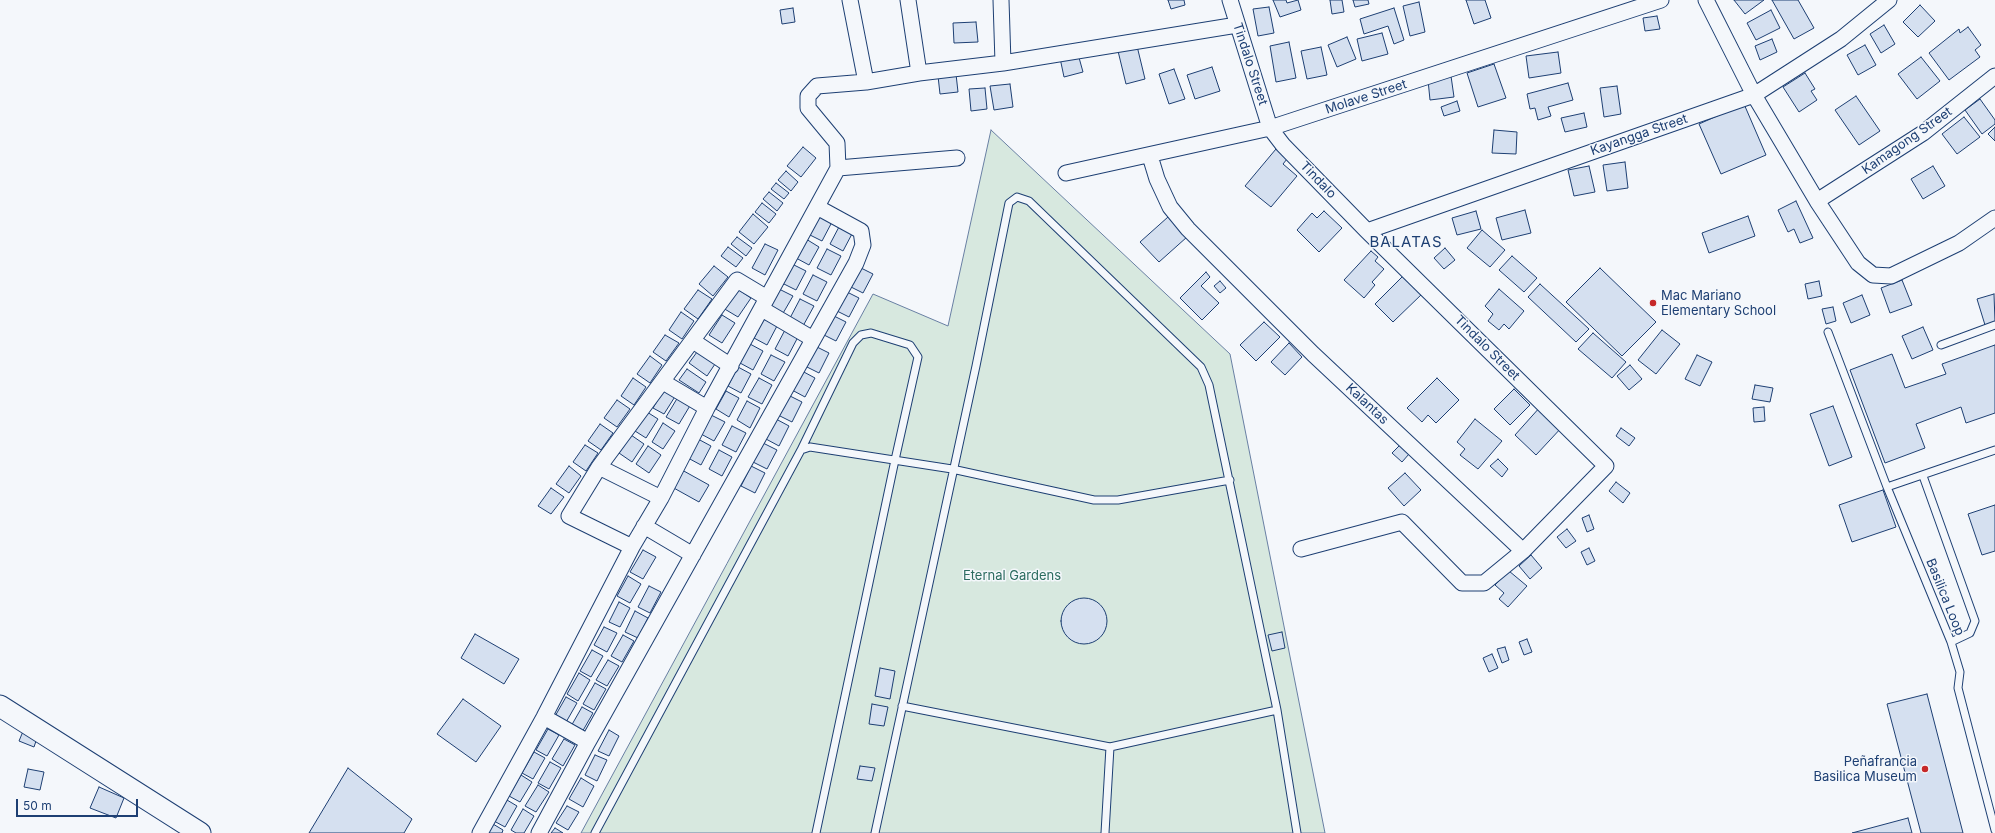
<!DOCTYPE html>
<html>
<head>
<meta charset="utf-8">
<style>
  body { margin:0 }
  #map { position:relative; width:1995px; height:833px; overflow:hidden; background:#f4f7fb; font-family:Inter,sans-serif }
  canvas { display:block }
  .scale { position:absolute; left:16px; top:799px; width:122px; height:18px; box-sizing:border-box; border:2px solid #1d3f73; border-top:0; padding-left:5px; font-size:12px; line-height:14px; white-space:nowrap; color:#1d3f73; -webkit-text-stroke:3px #f4f7fb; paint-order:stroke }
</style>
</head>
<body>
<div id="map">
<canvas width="1995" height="833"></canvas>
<div class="scale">50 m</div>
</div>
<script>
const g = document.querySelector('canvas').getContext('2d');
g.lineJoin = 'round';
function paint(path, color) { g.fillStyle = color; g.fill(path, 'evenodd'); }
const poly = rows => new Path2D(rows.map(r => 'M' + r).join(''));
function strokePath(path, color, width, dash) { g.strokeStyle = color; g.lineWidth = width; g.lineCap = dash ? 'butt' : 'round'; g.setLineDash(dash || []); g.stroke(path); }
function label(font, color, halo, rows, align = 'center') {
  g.font = font + ' Inter,sans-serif'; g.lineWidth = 3; g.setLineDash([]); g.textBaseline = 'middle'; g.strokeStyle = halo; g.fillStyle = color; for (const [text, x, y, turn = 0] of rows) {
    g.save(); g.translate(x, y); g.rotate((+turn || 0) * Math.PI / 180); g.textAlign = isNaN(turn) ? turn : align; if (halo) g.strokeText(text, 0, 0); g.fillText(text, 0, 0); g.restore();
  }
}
const green = poly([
  [991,130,1230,354,1325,833,581,833,873,294,948,326,991,130]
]);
paint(green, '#d7e8df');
strokePath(green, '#687fa3', 1);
const building = poly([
  [1168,0,1184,0,1185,5,1171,9,1168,0],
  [1273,0,1286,0,1287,3,1298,0,1301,10,1280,17,1273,0],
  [1330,0,1342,0,1344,12,1332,14,1330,0],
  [1353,0,1368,0,1369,4,1355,7,1353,0],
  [1466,0,1485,0,1491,18,1474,24,1466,0],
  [1734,0,1764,0,1745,14,1734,0],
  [1772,0,1798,0,1814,28,1794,39,1772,0],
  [1419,2,1425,32,1410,36,1403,6,1419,2],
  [1920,5,1935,21,1918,37,1903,22,1920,5],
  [1269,7,1274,33,1258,36,1253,9,1269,7],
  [793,8,795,22,782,24,780,10,793,8],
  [1394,8,1404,40,1394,44,1388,26,1364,34,1360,19,1394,8],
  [1771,10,1780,28,1756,40,1747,23,1771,10],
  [1657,16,1660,29,1645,31,1643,18,1657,16],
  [976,22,978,42,954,43,953,23,976,22],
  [1884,25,1895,44,1881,53,1870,34,1884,25],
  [1968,27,1981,45,1975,50,1980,57,1949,80,1929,53,1959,29,1960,33,1968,27],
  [1382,33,1388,54,1362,61,1357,39,1382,33],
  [1347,37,1356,59,1337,67,1328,45,1347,37],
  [1772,39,1777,52,1760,60,1755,46,1772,39],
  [1289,42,1296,78,1276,82,1270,46,1289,42],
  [1865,45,1876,65,1858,75,1847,55,1865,45],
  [1137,46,1145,79,1126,84,1118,51,1137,46],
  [1321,47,1327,75,1307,79,1301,51,1321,47],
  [1558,52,1561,73,1529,78,1526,56,1558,52],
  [1078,54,1083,72,1064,77,1060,58,1078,54],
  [1921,57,1940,81,1917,99,1898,74,1921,57],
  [1494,64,1506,98,1478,107,1467,73,1494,64],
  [1212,67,1220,91,1195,99,1187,75,1212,67],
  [1174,69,1185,99,1169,104,1159,74,1174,69],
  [1805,73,1815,89,1811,91,1817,100,1799,112,1783,87,1805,73],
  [956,74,958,92,940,94,938,76,956,74],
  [1451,76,1454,97,1430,100,1428,80,1451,76],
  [1568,83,1573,100,1548,107,1551,116,1538,120,1535,108,1530,109,1527,94,1568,83],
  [1010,84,1013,107,994,110,990,86,1010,84],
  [1617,86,1621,114,1604,117,1600,88,1617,86],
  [985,88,987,109,971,111,969,89,985,88],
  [1856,96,1880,131,1859,145,1835,110,1856,96],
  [1980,99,1995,120,1995,124,1982,134,1965,110,1980,99],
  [1457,101,1460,111,1444,116,1441,107,1457,101],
  [1744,104,1766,155,1721,174,1699,124,1744,104],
  [1584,113,1587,127,1565,132,1561,118,1584,113],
  [1964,117,1980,137,1957,154,1942,134,1964,117],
  [1995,127,1995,141,1988,134,1995,127],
  [1494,130,1517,132,1516,154,1492,153,1494,130],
  [803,147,816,158,801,177,787,166,803,147],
  [1276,149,1287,159,1283,164,1297,176,1271,207,1245,186,1276,149],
  [1625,162,1628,188,1607,191,1603,165,1625,162],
  [1589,166,1595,192,1574,196,1568,170,1589,166],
  [1933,166,1945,186,1923,199,1911,179,1933,166],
  [786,171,798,182,791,191,778,180,786,171],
  [776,183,789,193,784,199,771,189,776,183],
  [769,192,783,203,777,211,763,199,769,192],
  [1796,201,1813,238,1800,243,1794,229,1788,232,1778,210,1796,201],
  [762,203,776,214,769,223,755,212,762,203],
  [1525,210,1531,233,1502,240,1496,218,1525,210],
  [1324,211,1342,228,1319,252,1297,230,1312,213,1317,218,1324,211],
  [1476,211,1481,229,1457,235,1452,218,1476,211],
  [753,214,768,227,754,244,739,232,753,214],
  [819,215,832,222,822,241,808,234,819,215],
  [1748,216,1755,236,1709,253,1702,233,1748,216],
  [1168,217,1187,237,1159,262,1140,242,1168,217],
  [840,225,853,232,843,251,830,244,840,225],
  [1482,230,1505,250,1490,267,1467,248,1482,230],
  [737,237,752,248,746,256,731,244,737,237],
  [806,239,819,247,809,265,796,258,806,239],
  [765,244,778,250,765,275,752,268,765,244],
  [728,247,743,258,736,267,721,256,728,247],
  [1445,248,1455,260,1444,269,1434,258,1445,248],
  [827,249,841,256,831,275,817,268,827,249],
  [1371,251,1378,257,1375,261,1384,269,1372,282,1375,285,1364,298,1344,280,1371,251],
  [1512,256,1537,278,1524,292,1499,270,1512,256],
  [792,264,806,271,796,290,782,283,792,264],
  [714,266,728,277,713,296,699,284,714,266],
  [859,267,873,274,863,293,849,286,859,267],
  [1600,268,1656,322,1622,356,1566,302,1600,268],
  [1206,272,1210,277,1201,286,1219,303,1202,320,1180,298,1206,272],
  [1405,274,1423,293,1393,322,1375,304,1405,274],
  [813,275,827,282,817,301,803,294,813,275],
  [1902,280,1912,305,1890,313,1881,288,1902,280],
  [1220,281,1226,288,1220,293,1214,286,1220,281],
  [1819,281,1822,296,1808,299,1805,284,1819,281],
  [1540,284,1589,329,1576,342,1528,297,1540,284],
  [736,288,751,298,738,317,723,308,736,288],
  [779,289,793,296,782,315,769,308,779,289],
  [1499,289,1524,311,1509,329,1504,324,1499,330,1488,321,1493,314,1485,306,1499,289],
  [698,290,712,299,698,319,684,309,698,290],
  [845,291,859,298,849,317,835,310,845,291],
  [1994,294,1995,322,1985,325,1977,299,1994,294],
  [1862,295,1870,315,1851,323,1843,303,1862,295],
  [800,299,814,306,803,326,790,318,800,299],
  [1833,307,1836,321,1826,324,1822,309,1833,307],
  [681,312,694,321,682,339,669,330,681,312],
  [722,315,735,323,722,343,709,335,722,315],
  [832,315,846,322,836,341,822,334,832,315],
  [764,319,777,326,767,345,754,338,764,319],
  [1264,322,1280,337,1256,361,1240,345,1264,322],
  [1923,327,1933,350,1912,359,1902,336,1923,327],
  [785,330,798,337,788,356,775,349,785,330],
  [1662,330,1680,344,1656,374,1638,360,1662,330],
  [1593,333,1626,362,1612,378,1578,349,1593,333],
  [665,335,679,343,666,361,653,352,665,335],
  [1289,343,1302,357,1285,375,1271,362,1289,343],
  [750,344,763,351,753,370,740,363,750,344],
  [1995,345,1995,413,1966,423,1961,407,1916,424,1925,448,1885,463,1850,370,1892,354,1905,388,1946,374,1942,364,1995,345],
  [815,346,829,353,819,373,805,366,815,346],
  [697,352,715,364,707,376,689,363,697,352],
  [771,355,785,362,774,381,761,374,771,355],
  [1697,355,1712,362,1700,386,1685,379,1697,355],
  [650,356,662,365,650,383,637,374,650,356],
  [1630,365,1642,379,1629,390,1617,376,1630,365],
  [738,367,751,374,741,393,728,386,738,367],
  [687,369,706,382,699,393,679,380,687,369],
  [802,371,815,378,805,397,792,390,802,371],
  [633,378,646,387,634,405,621,396,633,378],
  [759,378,772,385,762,404,748,397,759,378],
  [1437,378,1459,400,1436,423,1428,415,1422,422,1407,408,1437,378],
  [1755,385,1773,388,1770,402,1752,399,1755,385],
  [665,388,676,395,664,414,653,408,665,388],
  [1514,389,1530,405,1510,425,1494,409,1514,389],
  [726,391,739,398,729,417,716,409,726,391],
  [788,395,802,402,792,422,778,415,788,395],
  [678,397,691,404,679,424,666,417,678,397],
  [617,400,630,409,617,427,604,418,617,400],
  [747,401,760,408,750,428,737,420,747,401],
  [1541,406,1563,426,1536,455,1515,435,1541,406],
  [1833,406,1852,457,1829,466,1810,414,1833,406],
  [1764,407,1765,421,1754,422,1753,408,1764,407],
  [647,412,658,419,646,438,635,431,647,412],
  [711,415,725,422,714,441,701,434,711,415],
  [776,419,789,426,779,446,766,439,776,419],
  [1475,419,1502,441,1478,469,1460,455,1465,449,1457,442,1475,419],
  [663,423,675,431,663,449,652,442,663,423],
  [600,424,613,433,601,450,588,441,600,424],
  [732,426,746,433,736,452,722,445,732,426],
  [1621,428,1635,438,1629,446,1616,436,1621,428],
  [631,435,644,444,632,462,619,453,631,435],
  [698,439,711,446,701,465,688,458,698,439],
  [763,443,777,450,767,469,753,462,763,443],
  [585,445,598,453,586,471,573,462,585,445],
  [1400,445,1409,454,1402,462,1392,453,1400,445],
  [648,446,661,455,649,473,636,464,648,446],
  [719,450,732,457,722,476,709,469,719,450],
  [1498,459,1508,469,1502,477,1490,466,1498,459],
  [569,466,581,476,569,493,556,484,569,466],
  [751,466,765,473,755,493,741,486,751,466],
  [682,470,709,485,699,502,672,487,682,470],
  [1405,473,1421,490,1404,506,1388,488,1405,473],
  [1616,482,1630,493,1623,503,1609,491,1616,482],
  [551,488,564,497,551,514,538,506,551,488],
  [1883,490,1896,527,1852,542,1839,505,1883,490],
  [1995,505,1995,551,1982,555,1968,514,1995,505],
  [1589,515,1594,529,1587,532,1582,518,1589,515],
  [1567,529,1576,541,1566,548,1557,537,1567,529],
  [1589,548,1595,561,1587,565,1581,552,1589,548],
  [643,550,656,557,643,579,630,572,643,550],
  [1531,555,1542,568,1530,579,1519,566,1531,555],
  [1509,571,1527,586,1508,607,1499,599,1504,593,1495,585,1509,571],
  [628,576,641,584,630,603,617,596,628,576],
  [649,586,661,592,650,613,638,607,649,586],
  '1061 621a23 23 0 1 1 46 0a23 23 0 1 1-46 0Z',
  [619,602,630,608,620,627,609,622,619,602],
  [635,611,648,618,638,638,625,632,635,611],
  [604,627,617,633,607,652,594,645,604,627],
  [1282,632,1285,648,1272,651,1268,635,1282,632],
  [475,634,519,659,504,684,461,658,475,634],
  [623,635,634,641,622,662,611,656,623,635],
  [1527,639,1532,652,1524,655,1519,642,1527,639],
  [1505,647,1509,660,1502,663,1497,649,1505,647],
  [592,650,603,656,591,677,580,671,592,650],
  [1492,654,1498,668,1489,672,1483,658,1492,654],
  [608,660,619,666,607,686,596,680,608,660],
  [880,668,895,671,890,699,875,696,880,668],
  [579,673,590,680,578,701,567,694,579,673],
  [595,683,606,689,594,710,583,704,595,683],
  [1927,694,1963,833,1921,833,1887,704,1927,694],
  [566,697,577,703,565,724,554,718,566,697],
  [463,699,501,726,476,762,437,734,463,699],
  [872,704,888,707,884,726,869,724,872,704],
  [582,707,593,713,581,734,570,728,582,707],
  [24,729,38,735,34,747,19,741,24,729],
  [548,729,559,735,547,756,536,750,548,729],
  [609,730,619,736,609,756,598,751,609,730],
  [564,739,575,745,563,766,552,759,564,739],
  [534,752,545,758,533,779,522,773,534,752],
  [595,755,607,760,597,781,585,775,595,755],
  [550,762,561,768,549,789,538,783,550,762],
  [860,766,875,768,872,781,857,779,860,766],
  [348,768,412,819,404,833,309,833,348,768],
  [28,769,44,772,40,790,24,787,28,769],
  [521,775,532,782,520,802,509,796,521,775],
  [581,778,594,786,583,807,569,799,581,778],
  [538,785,549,792,536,812,525,806,538,785],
  [99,787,124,798,116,818,90,808,99,787],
  [507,800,517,806,505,827,494,821,507,800],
  [567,806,579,812,568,830,556,823,567,806],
  [523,809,534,816,524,833,516,833,511,830,523,809],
  [1908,818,1912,833,1852,833,1908,818],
  [493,824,503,830,502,833,487,833,493,824],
  [555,828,563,833,551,833,555,828]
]);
paint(building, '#d5e0f0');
strokePath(building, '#1d3f73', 1);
const service = poly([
  [1828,332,1887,487],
  [1941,345,1995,325],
  [801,450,853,343,861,335,871,333,910,345,918,357,895,460,816,833],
  [1995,450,1887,487,1951,642,1960,672,1958,688,1995,830],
  [1923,476,1975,621,1970,633,1951,642],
  [902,706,1110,747,1277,710],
  [595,833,801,450,810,447,952,469,1094,500,1118,500,1230,480],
  [875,833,976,366,1009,203,1017,197,1029,201,1201,367,1209,385,1277,710,1297,833],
  [1105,833,1110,747]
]);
const minor = poly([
  [850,0,866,82],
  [908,0,919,73],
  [1001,0,1003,63],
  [1230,0,1270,128,1283,145,1367,231,1606,466,1523,551,1484,583,1462,583,1402,522,1301,549],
  [1706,0,1754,95,1817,201,1858,263,1873,275,1891,276,1959,243,1995,218],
  [1150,156,1157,179,1170,207,1188,229,1313,354,1523,551],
  [838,168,957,158],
  [1066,173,1270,128,1661,0],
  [1817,201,1923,133,1995,76],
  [1367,231,1754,95,1841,39,1889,0],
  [762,309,813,339],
  [693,341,731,366],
  [663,382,707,408],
  [599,467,661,498],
  [644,526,693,555],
  [632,547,569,516,599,467,737,280,767,298],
  [588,742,856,263,863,245,861,231,817,207],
  [480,833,544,717,632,547,661,498,707,408,838,168,837,143,808,108,808,96,817,86,866,82,919,73,1003,63,1237,25],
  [539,833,588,742,544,717]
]);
const secondary = poly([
  [0,706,200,833]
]);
strokePath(service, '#1d3f73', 9);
strokePath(minor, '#1d3f73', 17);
strokePath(secondary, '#1d3f73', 23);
strokePath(service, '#f4f7fb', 7);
strokePath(minor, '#f4f7fb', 15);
strokePath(secondary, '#f4f7fb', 21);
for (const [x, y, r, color] of [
  [1653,303,4,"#c62828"],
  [1925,769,4,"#c62828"]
]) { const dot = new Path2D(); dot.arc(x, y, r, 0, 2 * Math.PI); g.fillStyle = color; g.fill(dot); strokePath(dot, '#f4f7fb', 1.5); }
label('13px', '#1d3f73', '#f4f7fb', [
  ["Tindalo Street",1250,64,72],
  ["Molave Street",1366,97,-18],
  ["Kayangga Street",1639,135,-19],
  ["Kamagong Street",1907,141,-35],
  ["Tindalo",1318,180,46],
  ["Tindalo Street",1487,348,45],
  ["Kalantas",1367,404,43],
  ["Basilica Loop",1945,597,68]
]);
label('13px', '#1d3f73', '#f4f7fb', [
  ["Mac Mariano",1661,296],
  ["Elementary School",1661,311],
  ["Peñafrancia",1917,762,"right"],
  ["Basilica Museum",1917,777,"right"]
], 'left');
label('13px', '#2c6c60', '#f4f7fb', [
  ["Eternal Gardens",1012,576]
]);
g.letterSpacing = '1px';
label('15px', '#1d3f73', '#f4f7fb', [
  ["BALATAS",1406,242]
]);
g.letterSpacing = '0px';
</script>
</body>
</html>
